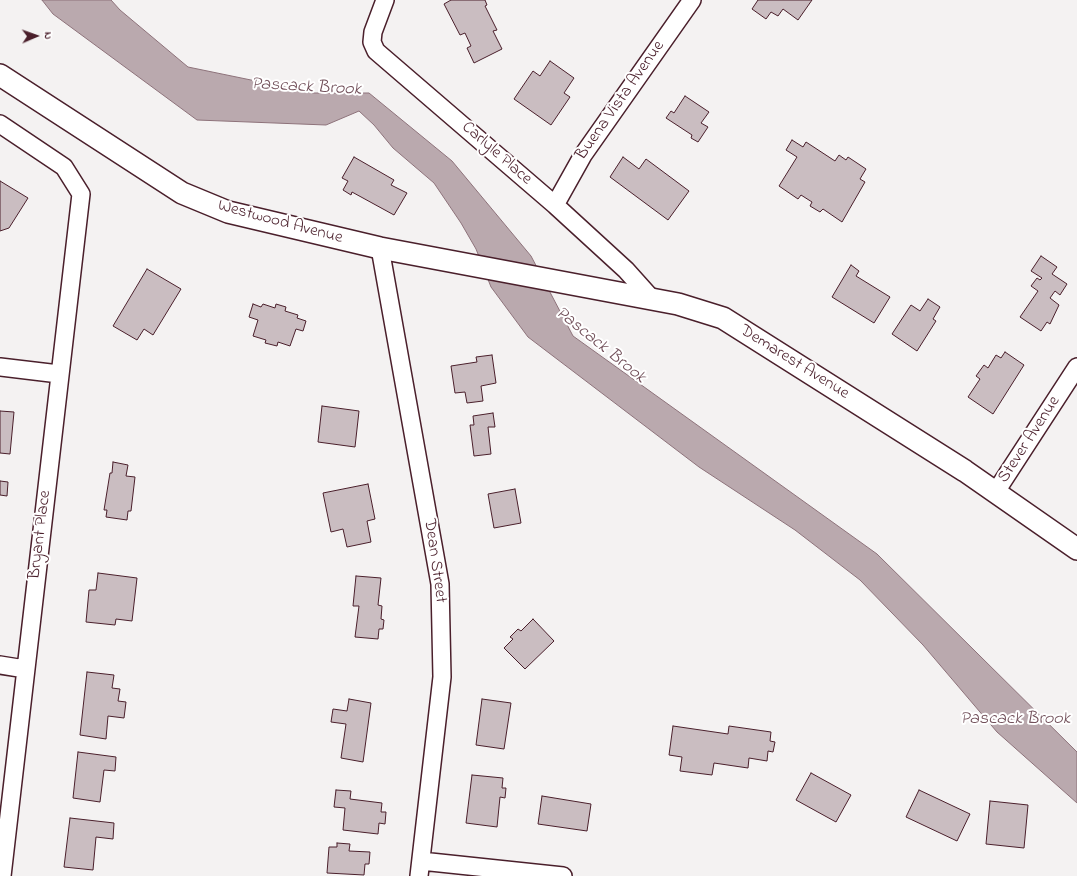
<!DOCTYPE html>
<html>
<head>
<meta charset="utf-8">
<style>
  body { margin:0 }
  #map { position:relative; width:1077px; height:876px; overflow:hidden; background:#f4f2f2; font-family:"Indie Flower",sans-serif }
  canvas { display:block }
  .north { position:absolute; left:16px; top:16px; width:40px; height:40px; -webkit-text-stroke:3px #fff; paint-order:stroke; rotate:88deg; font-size:11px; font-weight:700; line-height:16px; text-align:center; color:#4a1f2b }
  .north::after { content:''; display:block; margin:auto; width:14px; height:18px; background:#4a1f2b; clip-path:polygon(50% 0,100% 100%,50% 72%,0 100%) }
</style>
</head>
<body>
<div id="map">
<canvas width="1077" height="876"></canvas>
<div class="north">N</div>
</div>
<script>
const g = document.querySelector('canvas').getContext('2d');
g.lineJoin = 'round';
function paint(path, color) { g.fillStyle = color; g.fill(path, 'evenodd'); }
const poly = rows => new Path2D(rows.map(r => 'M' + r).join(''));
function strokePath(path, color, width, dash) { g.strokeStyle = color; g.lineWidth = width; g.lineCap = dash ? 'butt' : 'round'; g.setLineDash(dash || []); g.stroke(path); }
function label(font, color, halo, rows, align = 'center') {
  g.font = font + ' "Indie Flower",sans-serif'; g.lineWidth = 4; g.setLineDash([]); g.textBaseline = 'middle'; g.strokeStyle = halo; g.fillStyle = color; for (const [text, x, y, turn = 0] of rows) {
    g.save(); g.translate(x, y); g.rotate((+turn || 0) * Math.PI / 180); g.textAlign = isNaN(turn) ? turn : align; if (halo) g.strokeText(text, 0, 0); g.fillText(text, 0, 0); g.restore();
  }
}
const water = poly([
  [42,0,111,0,120,10,188,67,314,93,369,93,452,161,531,256,573,336,877,554,1077,752,1077,803,997,732,923,645,860,580,795,530,699,467,528,337,491,287,476,249,461,223,434,183,393,148,374,125,359,111,326,125,197,120,53,14,42,0]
]);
paint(water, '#baa9ae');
strokePath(water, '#8d727a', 1);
const building = poly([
  [451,0,485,0,487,5,485,6,497,30,493,31,502,49,474,63,467,48,471,46,465,33,460,35,444,4,451,0],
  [758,0,812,0,798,20,783,9,778,16,771,12,766,19,752,9,758,0],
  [550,61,574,78,564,93,570,97,551,125,514,99,533,71,540,76,550,61],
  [685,96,709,112,701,123,708,127,698,142,691,138,692,135,666,118,671,111,674,113,685,96],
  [792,140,803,147,806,142,835,161,839,155,846,160,848,157,866,169,860,179,865,182,842,222,823,209,820,212,810,206,812,202,801,195,798,199,779,186,797,157,786,150,792,140],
  [354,157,394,180,391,185,407,193,394,215,352,192,351,195,343,190,348,181,342,178,354,157],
  [623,157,639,169,646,159,689,191,668,220,610,177,623,157],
  [0,181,28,198,9,228,0,231,0,181],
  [1041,256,1057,267,1052,274,1067,284,1060,295,1055,291,1050,298,1059,305,1050,324,1047,322,1041,331,1020,317,1038,291,1031,286,1037,278,1040,280,1042,278,1031,271,1041,256],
  [851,265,859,271,856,276,890,297,874,323,832,297,851,265],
  [147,269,181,289,153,335,144,329,137,340,113,326,147,269],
  [928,299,940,307,933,319,936,321,917,351,892,334,911,305,920,311,928,299],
  [253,304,261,307,263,304,275,308,276,304,286,307,285,311,298,315,297,318,306,321,303,331,296,329,290,346,278,342,277,346,265,343,266,340,253,336,258,320,249,317,253,304],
  [1005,352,1024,365,993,414,968,397,980,379,976,376,984,365,988,368,996,355,1001,358,1005,352],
  [492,355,496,383,481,386,483,401,467,403,465,392,455,393,451,366,477,362,476,357,492,355],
  [322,406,359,411,355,447,318,442,322,406],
  [0,411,14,412,10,454,0,453,0,411],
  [493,413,495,427,488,427,491,454,474,456,470,425,474,425,473,416,493,413],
  [113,462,128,465,126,476,135,477,131,511,128,511,127,520,106,517,107,510,104,510,110,473,112,473,113,462],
  [0,481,8,482,7,496,0,495,0,481],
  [368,484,375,519,367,521,371,542,347,547,343,529,331,532,323,493,368,484],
  [515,489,521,523,494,528,488,494,515,489],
  [98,573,137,578,132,621,116,619,115,625,86,622,89,590,96,590,98,573],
  [356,576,381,578,378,605,382,606,381,619,384,620,383,629,379,629,378,639,355,637,359,606,353,606,356,576],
  [533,619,554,641,525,669,504,648,513,639,510,637,518,629,521,631,533,619],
  [87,672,114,675,112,688,120,689,118,701,126,702,124,718,108,716,106,739,80,735,87,672],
  [349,699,371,703,363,762,341,758,346,724,331,722,333,709,347,711,349,699],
  [482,699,511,703,504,749,476,745,482,699],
  [673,726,728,734,729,726,771,732,770,741,775,742,773,752,768,751,767,761,749,758,748,768,714,763,712,775,680,771,682,757,669,755,673,726],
  [78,752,116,757,115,771,104,770,100,802,73,798,78,752],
  [811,773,851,795,836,822,796,800,811,773],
  [472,775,503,778,502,788,506,788,505,798,500,797,497,827,466,823,472,775],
  [336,790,351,791,350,799,382,803,381,812,386,812,385,824,379,823,378,834,343,830,345,808,334,807,336,790],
  [919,790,970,814,957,841,906,817,919,790],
  [542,796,591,804,587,831,538,824,542,796],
  [990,801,1028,805,1024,848,986,844,990,801],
  [70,818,114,823,113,839,96,837,93,870,64,867,70,818],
  [337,843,350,844,349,851,370,852,369,864,365,864,364,875,327,873,329,847,337,847,337,843]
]);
paint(building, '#cabdc1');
strokePath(building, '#4a1f2b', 1);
const minor = poly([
  [385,0,373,32,372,42,376,51,555,205,626,270,652,299],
  [0,124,64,167,81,194,2,876],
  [555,205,583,155,692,0],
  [380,248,440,584,442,677,419,876],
  [0,367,59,374],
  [995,493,1077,367],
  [0,665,25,669],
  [421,861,563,876]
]);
const tertiary = poly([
  [0,75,182,193,228,212,380,248,678,304,723,318,965,471,1077,549]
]);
strokePath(minor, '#4a1f2b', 20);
strokePath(tertiary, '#4a1f2b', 24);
strokePath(minor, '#fff', 17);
strokePath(tertiary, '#fff', 21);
label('17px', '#4a1f2b', '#fff', [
  ["Buena Vista Avenue",621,101,-55],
  ["Carlyle Place",496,154,41],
  ["Westwood Avenue",280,223,15],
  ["Demarest Avenue",794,363,32],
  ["Stever Avenue",1030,440,-57],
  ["Bryant Place",41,535,-83],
  ["Dean Street",434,561,82]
]);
label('italic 18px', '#714f59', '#fff', [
  ["Pascack Brook",306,88,3],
  ["Pascack Brook",600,346,39],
  ["Pascack Brook",1015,720]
]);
</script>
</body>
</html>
